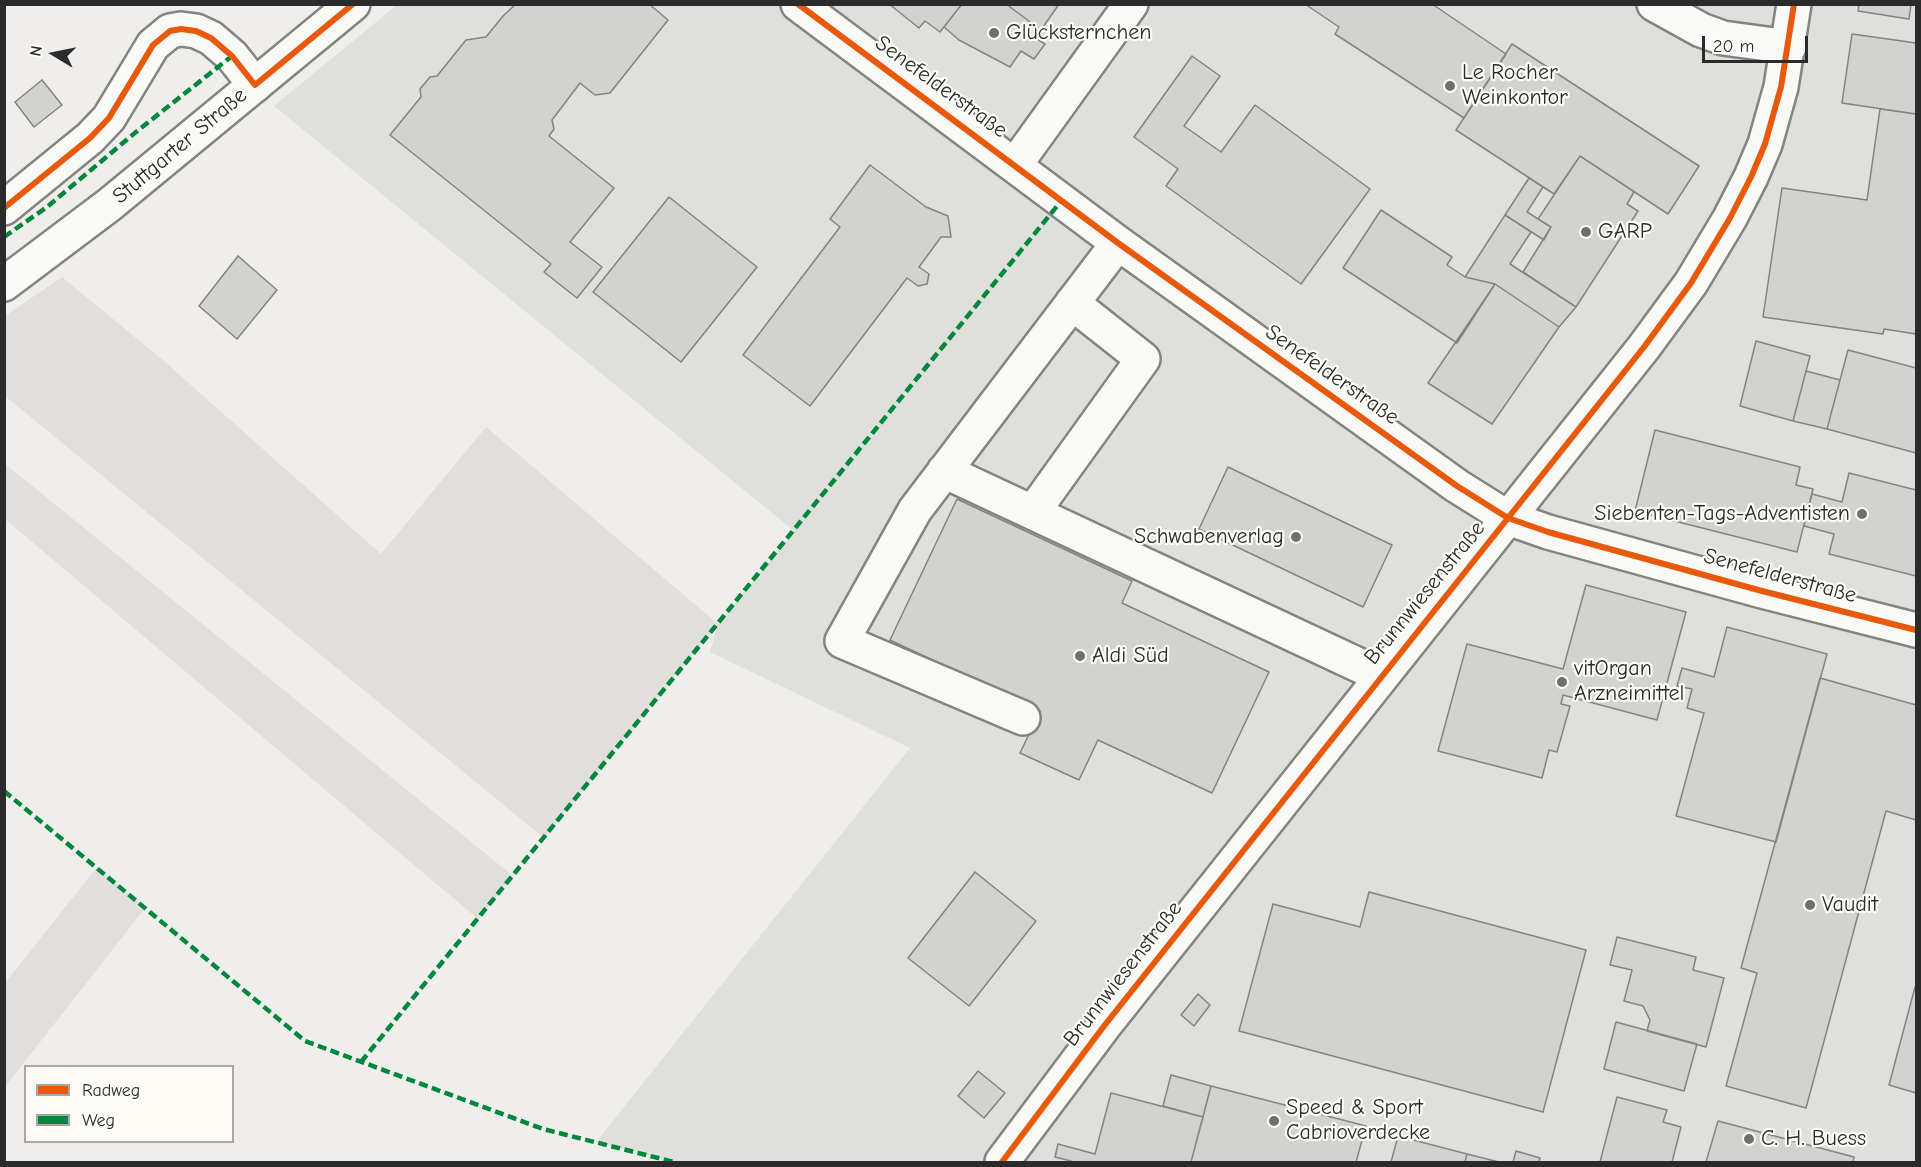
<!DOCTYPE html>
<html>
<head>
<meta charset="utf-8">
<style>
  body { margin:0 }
  #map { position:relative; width:1921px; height:1167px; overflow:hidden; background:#efeeec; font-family:"Comic Neue",sans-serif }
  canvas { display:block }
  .frame { position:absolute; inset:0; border:6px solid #2b2b2b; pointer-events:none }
  .legend { position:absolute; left:24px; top:1065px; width:210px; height:78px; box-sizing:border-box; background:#fdfcf7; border:2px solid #a9a8a5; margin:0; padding:8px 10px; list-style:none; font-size:18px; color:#2b2b2b }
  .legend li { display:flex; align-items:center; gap:12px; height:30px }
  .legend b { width:30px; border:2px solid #a9a8a5 }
  .north { position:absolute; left:24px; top:24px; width:60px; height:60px; -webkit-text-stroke:4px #fdfcf7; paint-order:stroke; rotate:280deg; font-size:16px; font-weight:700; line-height:24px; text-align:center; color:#2b2b2b }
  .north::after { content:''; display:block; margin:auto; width:21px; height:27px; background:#2b2b2b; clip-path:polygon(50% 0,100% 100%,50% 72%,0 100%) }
  .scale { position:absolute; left:1702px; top:36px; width:106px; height:27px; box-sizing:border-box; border:3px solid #2b2b2b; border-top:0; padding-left:8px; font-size:18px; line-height:21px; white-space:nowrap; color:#2b2b2b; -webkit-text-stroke:4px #fdfcf7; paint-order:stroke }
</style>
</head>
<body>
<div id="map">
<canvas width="1921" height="1167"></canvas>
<div class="frame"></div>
<ul class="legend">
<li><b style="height:8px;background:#e8590c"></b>Radweg</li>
<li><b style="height:8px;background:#00873e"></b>Weg</li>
</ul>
<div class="north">N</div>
<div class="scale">20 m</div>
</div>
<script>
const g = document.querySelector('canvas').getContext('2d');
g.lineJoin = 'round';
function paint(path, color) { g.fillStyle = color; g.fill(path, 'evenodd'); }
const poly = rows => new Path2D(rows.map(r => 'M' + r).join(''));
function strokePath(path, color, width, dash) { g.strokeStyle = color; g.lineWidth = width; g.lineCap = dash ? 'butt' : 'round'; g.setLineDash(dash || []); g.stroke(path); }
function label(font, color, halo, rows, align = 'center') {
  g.font = font + ' "Comic Neue",sans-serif'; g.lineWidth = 4.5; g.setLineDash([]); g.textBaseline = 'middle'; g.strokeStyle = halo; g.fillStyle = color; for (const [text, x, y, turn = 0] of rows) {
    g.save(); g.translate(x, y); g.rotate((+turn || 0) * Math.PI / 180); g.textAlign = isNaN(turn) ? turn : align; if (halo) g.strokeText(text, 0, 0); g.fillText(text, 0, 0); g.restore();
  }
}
paint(poly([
  [397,5,1916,5,1916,1162,675,1162,596,1142,910,748,710,652,718,624,794,531,274,106]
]), '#dfdfdc');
paint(poly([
  [62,277,164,361,381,554,486,427,718,624,544,838,5,396,5,316],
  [4,463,513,876,478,919,5,519],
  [97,867,145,908,5,1087,5,983]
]), '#e0dfdc');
const building = poly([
  [516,4,649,4,668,20,610,93,595,95,580,83,552,120,554,129,549,136,614,188,570,242,602,267,577,298,544,272,551,264,390,135,421,97,420,89,430,77,437,76,466,40,486,37,503,16,516,4],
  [889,4,962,4,940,32,925,21,919,28,889,4],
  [962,4,1006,4,1041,30,1034,37,1045,44,1034,59,1021,51,1010,67,959,40,944,27,962,4],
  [1006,4,1059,4,1041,30,1006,4],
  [1305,4,1432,4,1506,54,1464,118,1335,34,1339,27,1305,4],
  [1859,4,1911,4,1909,19,1858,11,1859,4],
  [1852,34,1916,43,1916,114,1842,103,1852,34],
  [1512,44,1699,166,1668,214,1580,156,1554,194,1456,130,1512,44],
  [1192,56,1220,76,1184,126,1221,152,1255,105,1370,189,1301,284,1166,186,1178,169,1134,137,1192,56],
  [42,80,62,105,34,127,15,102,42,80],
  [1880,109,1916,114,1916,334,1884,329,1883,334,1763,317,1782,188,1867,200,1880,109],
  [1580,156,1634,192,1627,204,1638,211,1576,307,1523,272,1551,227,1538,219,1580,156],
  [870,165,926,207,948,216,951,237,941,237,919,267,929,274,927,284,918,286,907,278,810,406,743,355,840,227,830,219,870,165],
  [1529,178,1543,187,1527,212,1551,227,1544,240,1505,215,1529,178],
  [669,197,757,267,681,362,593,292,669,197],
  [1381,210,1452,257,1447,265,1465,277,1495,284,1457,343,1343,268,1381,210],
  [1505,215,1531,232,1510,264,1576,307,1559,327,1495,284,1465,277,1505,215],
  [238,256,277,290,237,339,199,306,238,256],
  [1495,284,1559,327,1492,424,1428,383,1495,284],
  [1756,341,1810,356,1793,421,1740,406,1756,341],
  [1848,350,1916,368,1916,453,1827,429,1848,350],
  [1806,371,1840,380,1827,429,1793,421,1806,371],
  [1655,430,1800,467,1796,485,1813,489,1797,552,1635,511,1655,430],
  [1228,467,1392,545,1363,607,1199,529,1228,467],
  [1849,473,1916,490,1916,576,1829,554,1834,534,1804,526,1812,494,1842,502,1849,473],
  [957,499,1132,581,1122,603,1269,672,1212,793,1098,740,1079,780,1020,753,1040,711,890,640,957,499],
  [1586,585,1686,612,1657,720,1563,695,1561,704,1570,706,1557,752,1549,750,1542,778,1438,751,1467,644,1563,669,1586,585],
  [1727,627,1827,654,1776,842,1676,816,1704,713,1687,708,1692,689,1677,686,1682,668,1714,677,1727,627],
  [1820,678,1916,705,1916,820,1886,811,1806,1108,1726,1086,1757,973,1741,968,1820,678],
  [975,872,1036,921,969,1006,908,958,975,872],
  [1369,892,1586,950,1543,1112,1239,1031,1273,904,1360,927,1369,892],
  [1617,937,1696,957,1693,970,1724,978,1706,1047,1647,1031,1650,1020,1643,1006,1624,1001,1632,970,1610,965,1617,937],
  [1915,987,1916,987,1916,1093,1889,1085,1915,987],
  [1198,994,1210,1005,1194,1026,1181,1015,1198,994],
  [1616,1022,1697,1044,1684,1091,1604,1069,1616,1022],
  [978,1071,1005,1093,984,1118,958,1096,978,1071],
  [1171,1075,1211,1086,1203,1117,1163,1106,1171,1075],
  [1211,1086,1366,1126,1356,1162,1191,1162,1211,1086],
  [1111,1093,1203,1117,1191,1162,1070,1162,1071,1161,1055,1157,1058,1144,1095,1154,1111,1093],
  [1617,1097,1667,1110,1663,1122,1681,1127,1672,1162,1600,1162,1617,1097],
  [1718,1121,1854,1157,1853,1162,1706,1162,1718,1121],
  [1398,1136,1467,1154,1465,1162,1391,1162,1398,1136],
  [1516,1151,1540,1158,1539,1162,1513,1162,1516,1151],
  [1467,1154,1499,1162,1465,1162,1467,1154]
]);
paint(building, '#d2d2d0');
strokePath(building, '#838382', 1.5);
const minor = poly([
  [798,4,1118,243,1457,486,1508,518,1548,532,1762,591,1916,630],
  [1654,4,1701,30,1723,38,1789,47],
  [1015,165,1131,4],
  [4,208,90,138,109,118,153,45,170,31,181,29,196,31,211,38,232,56,255,85],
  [944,471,1382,676],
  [1033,512,1143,359,1072,303],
  [1023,718,842,641,915,510,1118,243],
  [1002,1162,1104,1026,1644,347,1691,283,1730,218,1751,177,1765,144,1781,87,1794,4]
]);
const major = poly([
  [4,284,109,205,353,4]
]);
strokePath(minor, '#838382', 38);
strokePath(major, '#838382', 38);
strokePath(minor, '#f9f9f7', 33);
strokePath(major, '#f9f9f7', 33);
strokePath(poly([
  [4,237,47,207,136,132,232,56],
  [4,791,305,1041,543,1129,674,1162],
  [361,1062,1062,200]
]), '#00873e', 4.5, [9, 4.5]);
strokePath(poly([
  [798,4,1118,243,1457,486,1508,518,1548,532,1762,591,1916,630],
  [4,208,90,138,109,118,153,45,170,31,181,29,196,31,211,38,232,56,255,85,353,4],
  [1002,1162,1104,1026,1644,347,1691,283,1730,218,1751,177,1765,144,1781,87,1794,4]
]), '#e8590c', 6);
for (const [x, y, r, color] of [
  [994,33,6,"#706f6f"],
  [1450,86,6,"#706f6f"],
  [1586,232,6,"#706f6f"],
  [1862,514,6,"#706f6f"],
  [1296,537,6,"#706f6f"],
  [1080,656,6,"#706f6f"],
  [1562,682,6,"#706f6f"],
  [1810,905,6,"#706f6f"],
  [1274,1121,6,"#706f6f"],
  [1749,1139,6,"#706f6f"]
]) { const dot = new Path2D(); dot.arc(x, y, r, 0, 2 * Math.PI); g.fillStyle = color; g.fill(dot); strokePath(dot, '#fdfcf7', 2); }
label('22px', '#2b2b2b', '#fdfcf7', [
  ["Glücksternchen",1006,33],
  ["Le Rocher",1462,73],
  ["Weinkontor",1462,98],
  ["GARP",1598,232],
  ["Siebenten-Tags-Adventisten",1850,514,"right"],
  ["Schwabenverlag",1284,537,"right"],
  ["Aldi Süd",1092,656],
  ["vitOrgan",1574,669],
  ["Arzneimittel",1574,694],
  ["Vaudit",1822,905],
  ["Speed & Sport",1286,1108],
  ["Cabrioverdecke",1286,1133],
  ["C. H. Buess",1761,1139]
], 'left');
label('22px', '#2b2b2b', '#fdfcf7', [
  ["Senefelderstraße",941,87,36],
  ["Stuttgarter Straße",180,146,-40],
  ["Senefelderstraße",1332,375,35],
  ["Senefelderstraße",1780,576,15],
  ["Brunnwiesenstraße",1425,593,-51],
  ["Brunnwiesenstraße",1123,974,-52]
]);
</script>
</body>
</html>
